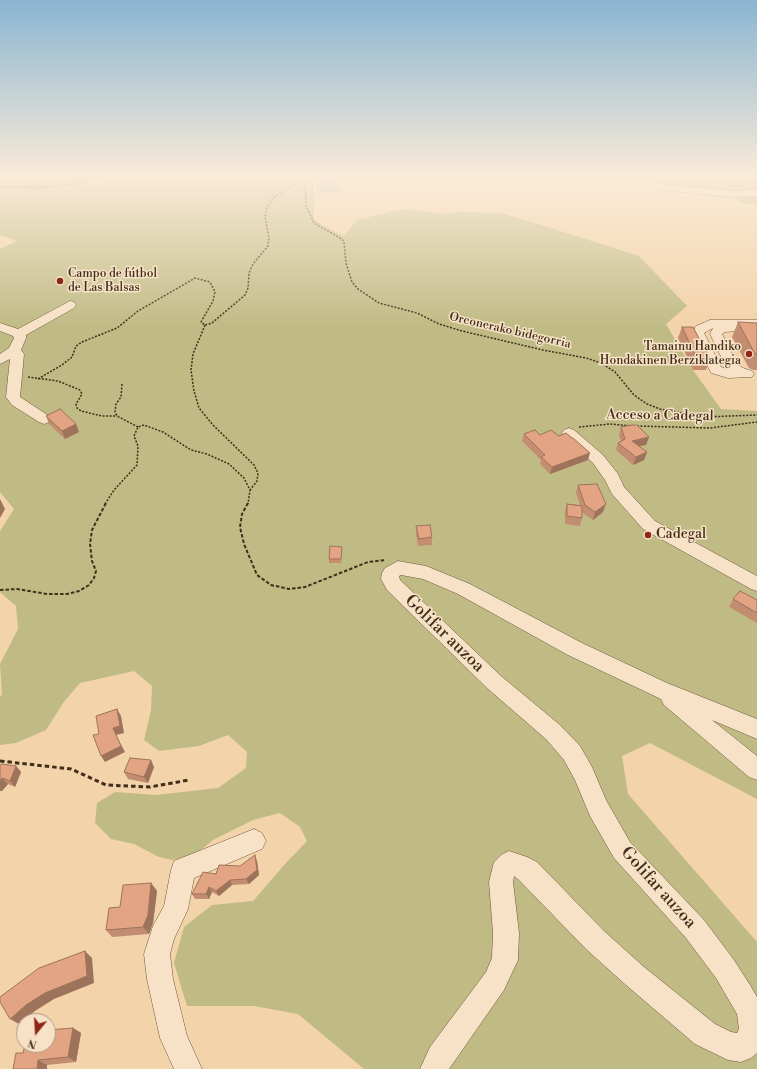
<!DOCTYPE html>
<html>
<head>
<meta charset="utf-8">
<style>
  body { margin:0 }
  #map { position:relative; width:757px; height:1069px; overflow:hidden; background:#f3d3a9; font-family:"Libre Bodoni",serif }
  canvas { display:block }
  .north { position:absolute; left:16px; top:1013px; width:40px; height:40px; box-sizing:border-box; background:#f7e2c7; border:1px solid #af9a82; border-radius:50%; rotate:198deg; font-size:11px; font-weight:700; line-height:16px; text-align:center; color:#422e1a }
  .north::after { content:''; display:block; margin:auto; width:14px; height:18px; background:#8f2418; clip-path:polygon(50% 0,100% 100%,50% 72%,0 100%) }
</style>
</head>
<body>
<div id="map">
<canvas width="757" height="1069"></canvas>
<div class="north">N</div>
</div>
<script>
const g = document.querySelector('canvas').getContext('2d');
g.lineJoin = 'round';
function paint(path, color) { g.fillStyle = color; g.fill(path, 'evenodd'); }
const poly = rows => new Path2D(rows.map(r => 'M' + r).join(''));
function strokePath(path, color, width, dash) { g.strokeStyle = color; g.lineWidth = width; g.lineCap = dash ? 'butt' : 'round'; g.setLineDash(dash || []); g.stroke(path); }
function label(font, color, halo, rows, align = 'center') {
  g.font = font + ' "Libre Bodoni",serif'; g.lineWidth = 3; g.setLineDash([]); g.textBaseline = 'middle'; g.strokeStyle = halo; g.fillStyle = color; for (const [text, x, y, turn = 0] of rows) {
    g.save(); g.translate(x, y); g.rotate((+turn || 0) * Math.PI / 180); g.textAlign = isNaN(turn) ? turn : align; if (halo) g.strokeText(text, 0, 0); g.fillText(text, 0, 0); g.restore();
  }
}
paint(poly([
  [0,177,314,177,314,219,322,225,344,236,357,220,402,209,446,214,460,212,501,213,532,222,639,256,687,306,666,324,693,370,721,409,757,411,757,799,650,743,622,756,628,794,757,942,757,1069,364,1069,298,1014,254,1006,187,1006,174,963,184,927,212,905,253,901,285,864,307,841,300,827,280,813,253,820,213,840,195,855,172,860,159,857,134,844,111,839,95,823,97,803,115,792,155,795,218,788,246,768,247,752,228,735,199,746,159,751,144,740,151,710,152,686,134,671,80,683,63,703,46,730,16,743,0,745,0,696,2,695,0,664,18,629,16,606,0,592,0,531,14,509,0,492,0,249,17,241,0,235],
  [626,177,757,177,757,205,742,203,731,195,715,194]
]), '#c0bb85');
const water = poly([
  [328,180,338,182,339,191,317,190,318,182,328,180]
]);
paint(water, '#9db6b0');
strokePath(water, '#798074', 1);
const minor = poly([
  [625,177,637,177,662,184,731,191,757,190,757,196,731,197,662,190,634,183,625,177],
  [70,301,74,302,76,305,74,308,26,335,26,338,21,350,24,354,20,397,49,416,51,419,49,422,44,424,39,422,12,405,6,397,10,359,0,364,0,354,9,348,14,338,13,336,0,331,0,323,18,329,70,301],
  [710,320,757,320,757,328,741,328,739,331,725,332,722,334,737,364,743,368,752,371,754,374,752,377,728,378,711,373,692,333,696,326,710,320],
  [713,328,710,334,727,369,721,367,704,333,713,328],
  [569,428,574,430,603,455,618,474,624,487,655,521,757,576,757,591,751,589,643,529,612,494,605,480,593,463,564,436,562,433,564,430,569,428],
  [398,561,426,566,470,584,582,643,667,683,757,719,757,739,712,720,757,756,757,780,749,777,664,705,661,699,568,655,458,594,423,579,401,575,399,576,400,580,501,676,560,725,580,746,592,767,606,800,630,842,704,920,734,960,750,985,757,997,757,1053,751,1058,741,1062,728,1060,695,1044,626,985,586,949,519,880,514,876,513,882,519,933,518,960,504,990,449,1069,420,1069,430,1047,486,972,492,958,493,933,489,882,494,862,501,855,509,851,527,857,537,862,604,931,644,967,715,1024,731,1032,737,1033,739,1029,737,1014,716,978,686,938,614,858,590,816,575,780,564,760,546,739,487,688,387,590,381,579,382,573,385,568,398,561],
  [254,829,262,833,266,841,262,849,194,878,188,909,174,939,170,954,173,979,187,1036,202,1069,174,1069,160,1038,147,979,144,954,153,926,164,906,171,870,174,861,254,829]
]);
strokePath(minor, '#6e573e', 1);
strokePath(poly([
  [305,177,306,206,314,223,342,239,344,242,346,263,352,282,358,289,379,303,417,313,439,324,462,331,543,350,586,358,601,363,615,372,634,395,647,404,660,409,704,417,757,415],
  [757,181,748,181,757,182],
  [37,186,47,186],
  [0,187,43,188,73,184,100,177],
  [21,187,31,187],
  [205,325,193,354,191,370,194,391,199,408,213,425,254,465,258,473,257,481,250,490],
  [28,377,58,381,80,390,82,394,76,404,77,408,81,411,102,416,117,416],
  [38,379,62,365,72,357,76,346,82,342,117,328,138,311,195,278,210,282,215,292,213,301,201,322,205,325,212,323,245,295,248,288,249,273,253,264,268,246,269,238,265,217,267,207,274,197,294,186,296,181,295,177],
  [122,384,121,397,116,404,115,412,117,416,138,427],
  [637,426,710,428,757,422],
  [579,427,610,424,632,426],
  [105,504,114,490,137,465,138,446,134,436,138,427,144,425,163,432,191,450,207,454,229,464,244,478,250,490,248,504]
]), '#422e1a', 1.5, [2, 1.5]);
strokePath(poly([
  [248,503,242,514,240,527,244,544,257,575,271,585,289,589,305,587,368,562,386,560],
  [0,590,17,589,47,594,67,594,79,591,89,585,94,578,96,571,92,561,90,544,92,530,106,503]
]), '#422e1a', 2, [3.5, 2]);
strokePath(poly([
  [0,761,71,769,106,785,150,787,189,780]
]), '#422e1a', 3, [4.5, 3]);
paint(minor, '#f7e2c7');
paint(poly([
  [738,322,757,323,757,370,753,370,749,368,732,337],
  [682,327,710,359,706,370,693,370,678,338],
  [46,416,76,424,79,432,65,439,49,424],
  [621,427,649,437,646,445,639,446,647,452,644,460,633,465,616,450,618,443,621,441,619,435],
  [524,434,588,460,550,474,540,464,541,460,522,441],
  [578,485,603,512,593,520,583,513,582,511,582,518,580,526,565,524,565,511,567,504,580,505,576,493],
  [416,526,432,537,432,545,418,546,416,534],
  [342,547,341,563,329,563,329,559],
  [733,599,757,600,757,623,729,607],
  [0,765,16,766,21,772,15,787,8,784,2,791],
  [154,767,148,783,128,779,124,772],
  [257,861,259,875,249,884,232,885,219,896,212,892,209,899,195,899,192,894,216,874,240,866],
  [151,883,157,891,153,923,149,934,112,937,106,930,120,907],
  [73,1028,81,1033,76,1062,47,1065,47,1069,23,1053]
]), '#c28d70');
paint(poly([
  [76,424,79,432,65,439,62,431],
  [649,437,646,445,630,448,632,441],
  [647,452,644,460,633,465,636,457],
  [590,453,588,460,550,474,552,467],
  [0,499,5,509,0,518],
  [606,504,603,512,593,520,595,512],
  [117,709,121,716,124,733,116,735,125,752,105,762,101,756,113,728],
  [151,760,154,767,148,783,144,777],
  [16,766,21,772,15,787,10,781],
  [2,778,8,784,2,791,0,791,0,781],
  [255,855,257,861,259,875,249,884,246,879],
  [230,880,232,885,219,896,216,891],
  [151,883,157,891,153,923,149,934,143,927],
  [209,887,212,892,209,899,206,894],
  [85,951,92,958,94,983,54,999,35,1011,19,1024,10,1019,26,1005],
  [73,1028,81,1033,76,1062,68,1057],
  [38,1060,47,1065,47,1069,37,1069]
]), '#9e735b');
const building = poly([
  [738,322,757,323,757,354,755,354,738,322],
  [682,327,693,327,710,359,697,359,682,327],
  [60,409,76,424,62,431,46,416,60,409],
  [632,425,637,425,649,437,632,441,647,452,636,457,618,443,625,439,621,427,632,425],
  [535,430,540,435,551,430,559,436,566,433,572,438,573,438,590,453,552,467,541,457,545,455,524,434,535,430],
  [597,484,606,504,595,512,585,505,578,485,597,484],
  [567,504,582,506,582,518,567,516,567,504],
  [430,525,432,537,419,539,416,526,430,525],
  [330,546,342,547,341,559,329,559,330,546],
  [740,591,757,600,757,613,733,599,740,591],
  [117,709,120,726,113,728,121,746,101,756,93,735,99,734,96,716,117,709],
  [130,758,151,760,144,777,124,772,130,758],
  [2,764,16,766,10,781,2,778,0,781,0,765,2,764],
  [255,855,257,870,246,879,230,880,216,891,209,887,206,894,192,894,203,872,216,874,219,865,240,866,255,855],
  [151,883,148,915,143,927,106,930,109,908,120,907,123,885,151,883],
  [85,951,87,976,45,993,26,1005,10,1019,0,1002,0,997,39,968,85,951],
  [73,1028,68,1057,38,1060,37,1069,13,1069,16,1053,23,1053,25,1045,48,1045,48,1030,73,1028]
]);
paint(building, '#e2a482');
strokePath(building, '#9e735b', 1);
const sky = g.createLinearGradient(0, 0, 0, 327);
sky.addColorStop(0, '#8ab5d2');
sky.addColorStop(0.54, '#faebd8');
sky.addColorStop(1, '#faebd800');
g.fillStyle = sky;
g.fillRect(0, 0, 757, 327);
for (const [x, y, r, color] of [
  [60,281,4,"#8f2418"],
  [749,354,4,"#8f2418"],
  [648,535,4,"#8f2418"]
]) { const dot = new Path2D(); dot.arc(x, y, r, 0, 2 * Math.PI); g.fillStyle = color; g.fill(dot); strokePath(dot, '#f7e2c7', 1.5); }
label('12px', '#422e1a', '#f7e2c7', [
  ["Campo de fútbol",68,274],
  ["de Las Balsas",68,288],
  ["Tamainu Handiko",741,347,"right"],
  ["Hondakinen Berziklategia",741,361,"right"]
], 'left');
label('12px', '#422e1a', '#f7e2c7', [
  ["Orconerako bidegorria",510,331,13]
]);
label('14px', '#422e1a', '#f7e2c7', [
  ["Acceso a Cadegal",660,416,1]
]);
label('14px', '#422e1a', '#f7e2c7', [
  ["Cadegal",656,535]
], 'left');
label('17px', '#422e1a', '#f7e2c7', [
  ["Golifar auzoa",444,634,44],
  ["Golifar auzoa",658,888,48]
]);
</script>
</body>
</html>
